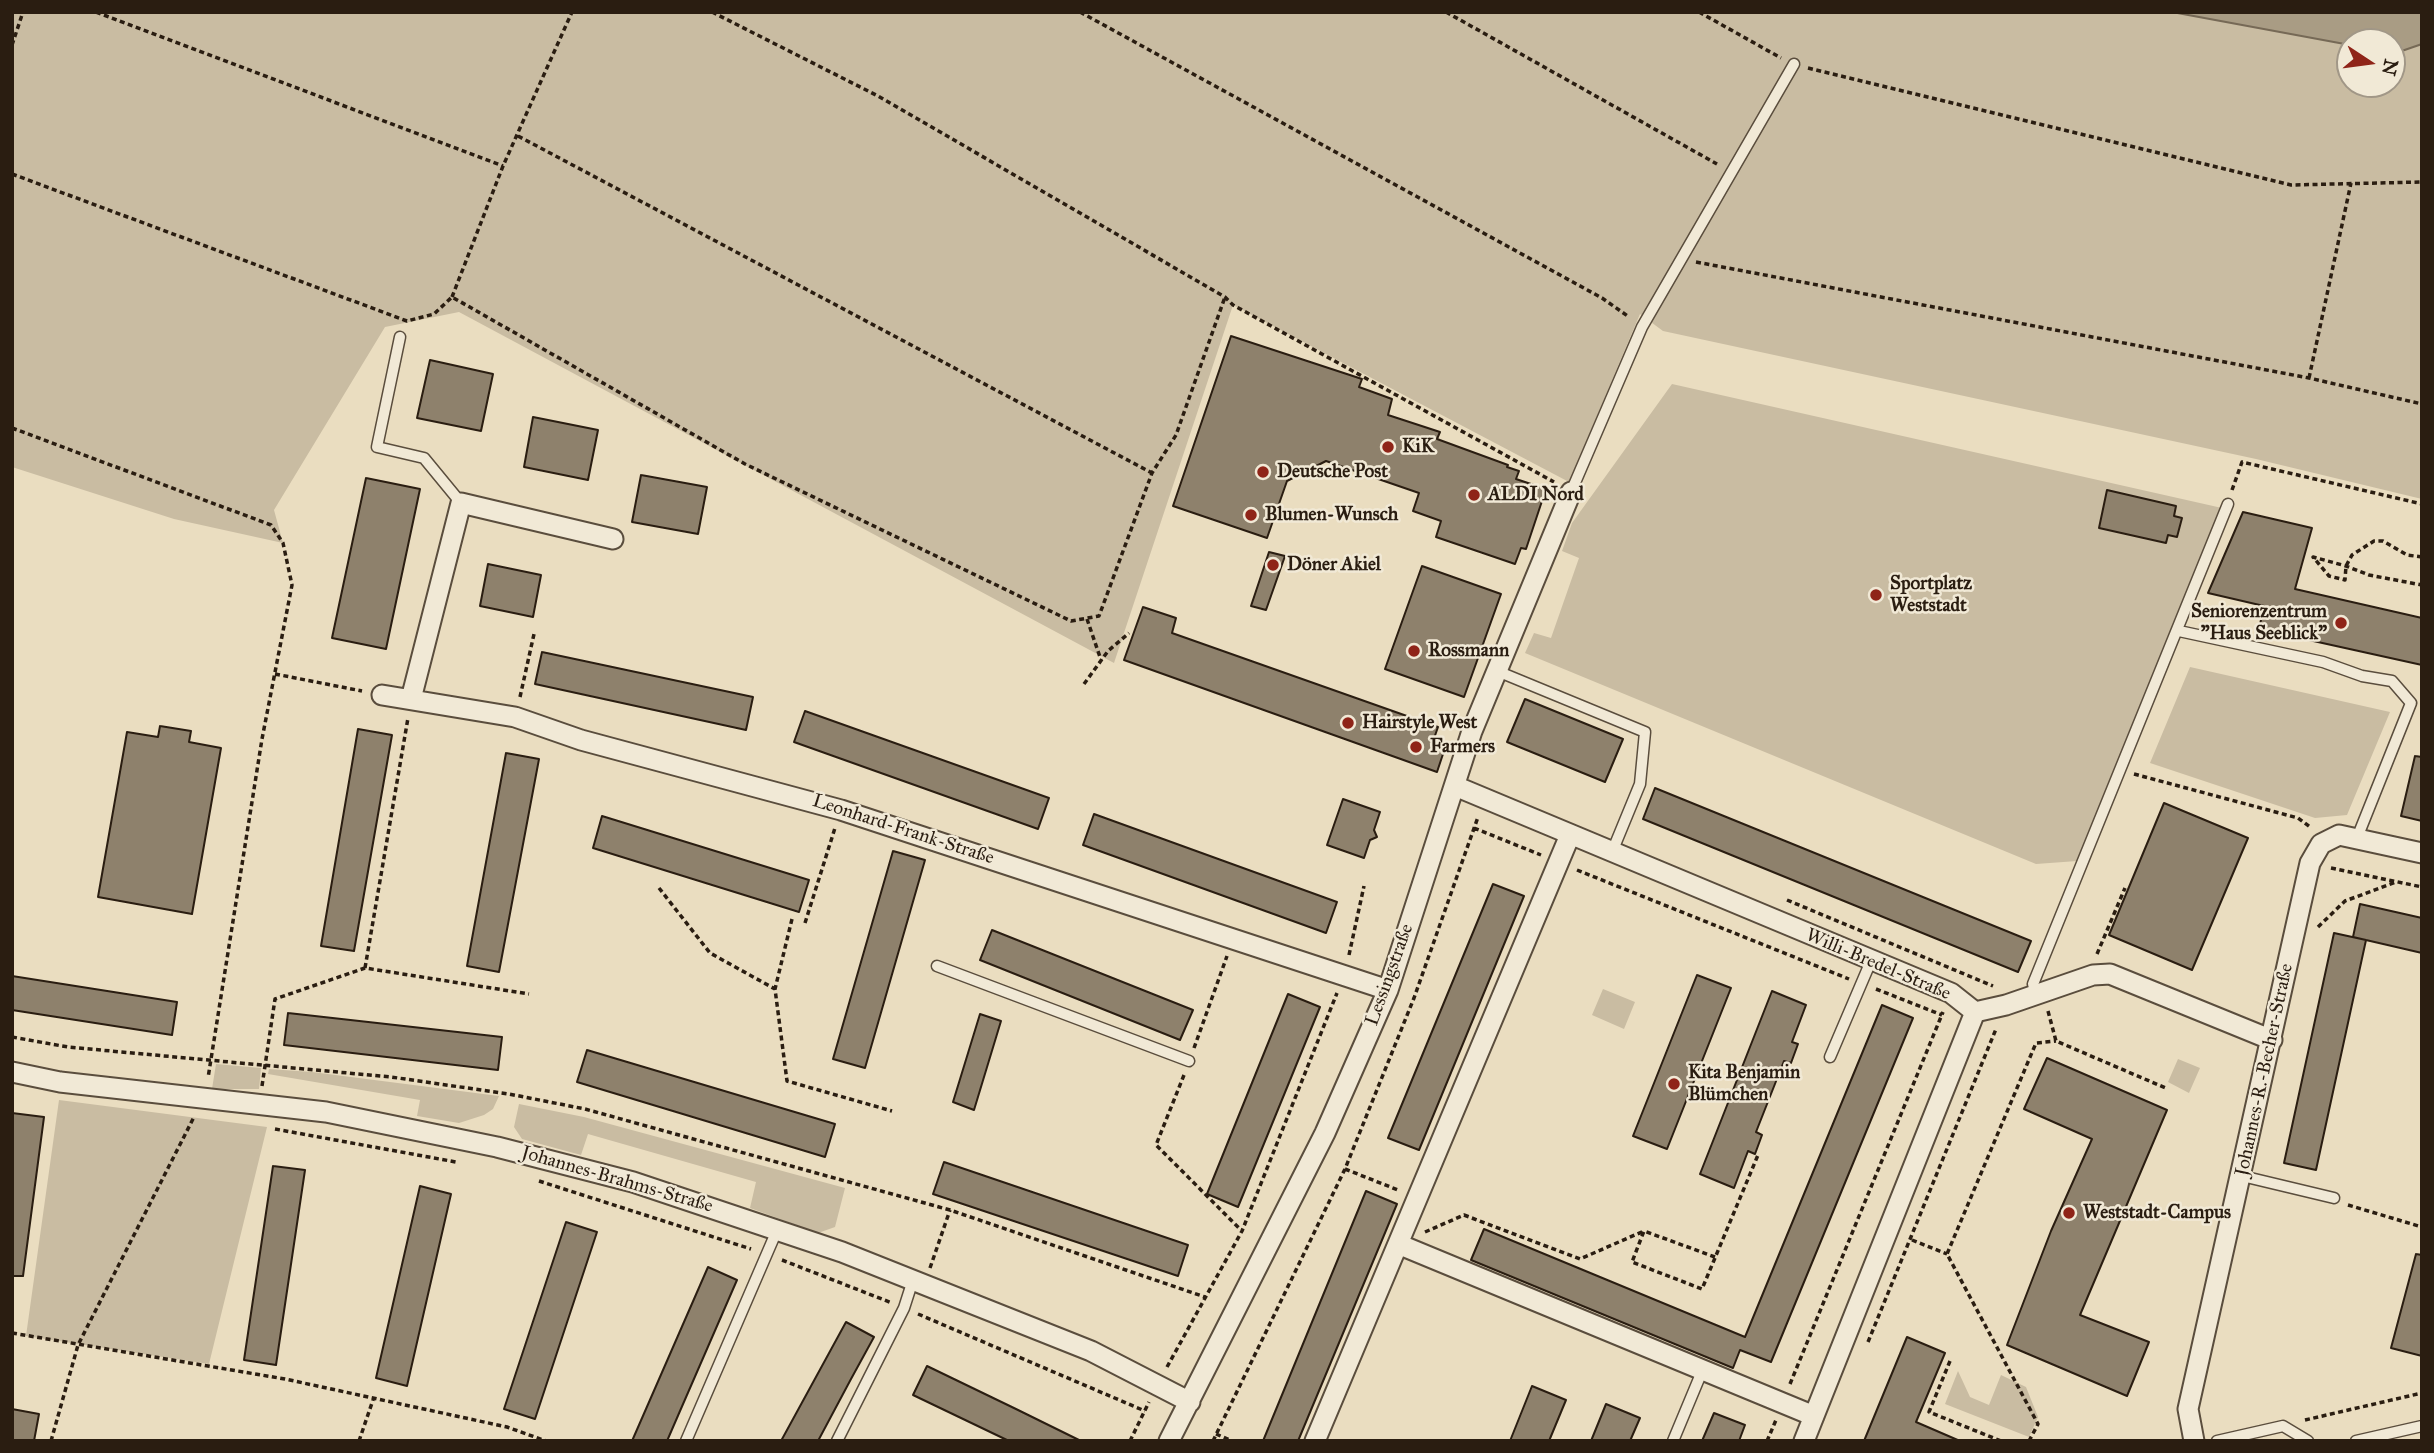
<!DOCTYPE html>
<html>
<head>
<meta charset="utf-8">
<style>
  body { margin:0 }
  #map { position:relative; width:2434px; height:1453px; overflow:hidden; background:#eaddc0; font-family:"IM FELL Great Primer",serif }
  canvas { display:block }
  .frame { position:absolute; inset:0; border:14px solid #2a1d11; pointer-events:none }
  .north { position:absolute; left:2336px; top:28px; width:70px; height:70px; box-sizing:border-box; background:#f1e9d6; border:2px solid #a19787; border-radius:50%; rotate:103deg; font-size:19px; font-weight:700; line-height:28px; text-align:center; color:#2a1d11 }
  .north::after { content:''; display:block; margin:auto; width:24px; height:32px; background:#8f2418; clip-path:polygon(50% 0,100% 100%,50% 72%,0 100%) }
</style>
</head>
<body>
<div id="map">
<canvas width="2434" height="1453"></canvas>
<div class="frame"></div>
<div class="north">N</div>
</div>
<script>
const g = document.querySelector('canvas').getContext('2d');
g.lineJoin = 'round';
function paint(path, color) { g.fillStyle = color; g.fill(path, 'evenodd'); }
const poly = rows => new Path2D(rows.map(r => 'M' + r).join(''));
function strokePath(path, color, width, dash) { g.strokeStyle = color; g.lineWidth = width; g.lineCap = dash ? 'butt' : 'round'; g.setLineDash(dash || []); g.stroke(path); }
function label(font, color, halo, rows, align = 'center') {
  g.font = font + ' "IM FELL Great Primer",serif'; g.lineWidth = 5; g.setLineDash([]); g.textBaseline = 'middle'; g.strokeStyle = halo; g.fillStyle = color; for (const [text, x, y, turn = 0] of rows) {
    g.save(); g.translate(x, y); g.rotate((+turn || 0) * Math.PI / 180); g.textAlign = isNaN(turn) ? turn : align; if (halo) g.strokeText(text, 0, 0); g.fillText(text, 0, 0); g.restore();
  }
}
paint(poly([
  [12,12,2172,12,2350,45,2350,84,2392,84,2392,53,2422,44,2422,499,2256,459,1663,331,1640,314,1569,482,1233,305,1114,663,459,312,385,327,274,510,283,543,174,519,12,467],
  [1672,384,2222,508,2077,861,2036,864,1525,653,1534,633,1551,638,1579,558,1562,551,1572,523],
  [2190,667,2390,712,2347,815,2315,818,2150,763],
  [1603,989,1635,1002,1624,1029,1592,1015],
  [2178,1059,2200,1068,2189,1093,2168,1082],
  [216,1064,261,1068,259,1089,212,1089],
  [269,1069,312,1072,499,1096,493,1109,484,1115,459,1123,417,1116,420,1100,268,1074],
  [59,1100,267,1127,209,1364,26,1336],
  [519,1104,584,1117,845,1188,835,1227,818,1233,750,1208,756,1182,588,1134,581,1155,522,1139,514,1127],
  [1958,1371,1970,1397,1989,1405,2001,1375,2026,1387,2038,1417,2029,1437,1945,1404]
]), '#c9bca2');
const water = poly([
  [2172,12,2422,12,2422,44,2393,54,2392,42,2350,42,2350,45,2172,12]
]);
paint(water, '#a99c84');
strokePath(water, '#766956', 2);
const building = poly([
  [1231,336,1362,379,1359,387,1392,399,1388,415,1440,432,1437,439,1508,465,1507,467,1519,471,1516,479,1546,489,1526,549,1521,548,1515,564,1436,537,1441,521,1413,511,1419,493,1326,461,1287,481,1267,538,1173,506,1231,336],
  [430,360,493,374,481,431,417,418,430,360],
  [533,417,598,430,588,480,524,467,533,417],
  [641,475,707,487,698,534,632,522,641,475],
  [366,478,420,489,386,649,332,638,366,478],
  [2107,490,2176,506,2174,516,2182,518,2177,537,2168,535,2166,543,2099,528,2107,490],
  [2243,512,2312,528,2295,589,2422,618,2422,665,2259,629,2264,606,2208,593,2243,512],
  [1269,552,1285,556,1266,610,1251,606,1269,552],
  [488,564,541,575,533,617,480,606,488,564],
  [1422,566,1501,594,1464,697,1385,669,1422,566],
  [1143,607,1176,618,1172,633,1438,727,1431,747,1444,751,1437,772,1124,660,1143,607],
  [542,652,753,697,746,730,535,684,542,652],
  [1525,699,1623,739,1605,782,1507,742,1525,699],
  [805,711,1049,798,1038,829,794,742,805,711],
  [160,726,191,731,189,742,221,748,192,914,98,897,127,732,158,737,160,726],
  [358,729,392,735,354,951,321,946,358,729],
  [506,753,539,759,499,972,467,966,506,753],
  [2415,756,2422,757,2422,821,2401,816,2415,756],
  [1655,788,2031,941,2018,972,1643,819,1655,788],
  [1343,799,1380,812,1374,830,1377,837,1370,840,1364,858,1327,845,1343,799],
  [2164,803,2248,838,2192,970,2109,935,2164,803],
  [1094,814,1337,902,1326,933,1083,845,1094,814],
  [602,816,809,880,799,912,593,848,602,816],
  [893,851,925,860,865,1068,833,1059,893,851],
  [1493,884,1524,896,1419,1150,1388,1138,1493,884],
  [2360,904,2422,918,2422,953,2353,937,2360,904],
  [992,930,1193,1010,1180,1040,980,960,992,930],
  [2334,933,2366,940,2316,1170,2284,1163,2334,933],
  [1697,975,1731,988,1667,1149,1633,1136,1697,975],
  [12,976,177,1002,172,1035,12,1010,12,976],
  [1772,991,1806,1005,1792,1042,1798,1044,1791,1063,1784,1061,1756,1132,1762,1135,1755,1154,1748,1151,1734,1188,1700,1174,1772,991],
  [1288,994,1320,1007,1238,1207,1207,1194,1288,994],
  [1882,1005,1913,1018,1771,1362,1740,1350,1733,1368,1471,1260,1484,1229,1745,1337,1882,1005],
  [288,1013,502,1037,498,1070,284,1045,288,1013],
  [980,1014,1001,1021,974,1110,953,1102,980,1014],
  [587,1050,835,1124,825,1157,577,1082,587,1050],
  [2047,1058,2167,1110,2080,1315,2149,1342,2127,1396,2007,1345,2051,1231,2092,1139,2024,1109,2047,1058],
  [12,1113,44,1117,23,1276,12,1276,12,1113],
  [944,1162,1188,1245,1178,1276,933,1194,944,1162],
  [273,1166,305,1170,276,1365,244,1360,273,1166],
  [420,1186,451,1194,407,1386,376,1378,420,1186],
  [1366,1191,1397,1204,1382,1240,1298,1441,1263,1441,1366,1191],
  [566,1222,597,1232,535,1419,504,1409,566,1222],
  [2416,1254,2422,1255,2422,1356,2391,1348,2416,1254],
  [708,1267,737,1280,680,1411,667,1441,632,1441,708,1267],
  [846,1322,874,1337,851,1379,818,1441,781,1441,846,1322],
  [1907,1337,1945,1353,1916,1422,1960,1441,1864,1441,1907,1337],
  [927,1366,1016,1409,1081,1441,1009,1441,913,1395,927,1366],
  [1532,1386,1566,1400,1549,1441,1510,1441,1532,1386],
  [1606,1404,1640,1418,1630,1441,1591,1441,1606,1404],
  [12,1409,39,1414,34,1441,12,1441,12,1409],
  [1714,1413,1745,1425,1739,1441,1702,1441,1714,1413]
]);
paint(building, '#8e816c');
strokePath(building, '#2a1d11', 2);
const service = poly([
  [400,337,377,447,424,458,461,503],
  [1571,492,1642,327,1794,64],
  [2179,631,2323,662,2362,676,2392,681,2411,703,2357,838],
  [1497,671,1645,732,1640,784,1612,852],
  [937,966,1189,1061],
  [2036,995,2033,984,2228,504],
  [1830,1057,1871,961],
  [2242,1176,2334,1198],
  [686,1441,778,1228],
  [837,1441,904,1308,913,1280],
  [1673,1441,1703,1369],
  [2217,1441,2283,1426,2308,1441],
  [2356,1441,2422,1426]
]);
const minor = poly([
  [382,695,515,717,581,740,841,810,1388,990],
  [411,699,461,503,613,539],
  [1455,786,1951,993,1975,1012],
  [1975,1012,2006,1005,2093,975,2110,974,2272,1040],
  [12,1072,60,1082,326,1112,497,1147,633,1182,842,1252,1091,1351,1190,1402],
  [1398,1244,1814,1416],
  [1169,1441,1325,1133,1388,990,1472,731,1571,492],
  [1315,1441,1570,835],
  [1804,1441,1975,1012],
  [2194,1441,2188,1409,2310,863,2321,844,2339,835,2422,853]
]);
strokePath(service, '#5a4d3d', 13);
strokePath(minor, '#5a4d3d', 23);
strokePath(poly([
  [96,12,503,166],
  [712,12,878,96,1225,297,1233,305,1554,482],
  [1080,12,1602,298,1629,317],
  [1446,12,1717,164],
  [1699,12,1781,58],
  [12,45,23,12],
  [1808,68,2291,185,2422,182],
  [518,136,1152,473],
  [12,174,407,321,434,314,452,297,745,464,1071,621,1099,616,1152,473,1176,435,1225,297],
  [1696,262,2309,378,2422,404],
  [452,297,503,166,572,12],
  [2309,378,2351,183],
  [12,428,271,525,283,543,292,585,262,739,208,1078],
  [2232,490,2242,462,2422,504],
  [2422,557,2407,555,2383,541,2374,541,2352,555,2346,566,2345,580,2329,576,2313,557,2346,566,2369,575,2422,585],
  [1087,619,1101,660],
  [275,674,362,691],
  [1084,684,1108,651,1129,633],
  [520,697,534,634],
  [2134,774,2298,818,2310,827],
  [1474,828,1541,855],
  [2331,868,2422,887],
  [1577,870,1849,979],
  [659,888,710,953,775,989],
  [1787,900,1993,986],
  [792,919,775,989,787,1081,892,1111],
  [805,923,835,828],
  [2318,927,2345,901,2396,882],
  [2097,954,2125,888],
  [1349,955,1364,886],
  [365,968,408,718],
  [1876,989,1942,1015],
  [2048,1011,2056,1041,2168,1089],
  [12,1037,68,1047,391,1077,509,1094,585,1109,950,1210,1205,1297],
  [1194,1048,1227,956],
  [1184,1075,1156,1145,1242,1231],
  [262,1086,275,999,365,968,529,994],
  [275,1129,456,1162],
  [1345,1169,1398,1190],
  [539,1181,751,1249],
  [2348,1205,2422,1227],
  [1425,1232,1464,1215,1580,1259,1644,1231],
  [1912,1240,1947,1254],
  [1715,1257,1644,1231,1632,1262,1702,1289,1758,1155],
  [782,1260,892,1303],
  [930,1268,950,1210],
  [918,1314,1145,1411],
  [12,1333,285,1379,507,1427,546,1441],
  [1868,1342,1996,1029],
  [1950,1361,1929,1412,2001,1441],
  [1167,1367,1242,1231,1337,993],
  [1790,1384,1943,1012],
  [2305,1420,2422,1393],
  [1216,1434,1232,1441],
  [51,1441,78,1345,194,1117],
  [359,1441,374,1397],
  [1130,1441,1149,1402],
  [1213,1441,1345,1169,1414,998,1478,817],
  [1767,1441,1776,1420],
  [2029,1441,2038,1424,1947,1254,2036,1043,2056,1041]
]), '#2a1d11', 3.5, [5, 3.5]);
strokePath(service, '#f1e9d6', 10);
strokePath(minor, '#f1e9d6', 19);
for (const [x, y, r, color] of [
  [1388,447,7,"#8f2418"],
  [1263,472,7,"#8f2418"],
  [1474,495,7,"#8f2418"],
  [1251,515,7,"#8f2418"],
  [1273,565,7,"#8f2418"],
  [1876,595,7,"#8f2418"],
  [2341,623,7,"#8f2418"],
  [1414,651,7,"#8f2418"],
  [1348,723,7,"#8f2418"],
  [1416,747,7,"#8f2418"],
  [1674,1084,7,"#8f2418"],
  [2069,1213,7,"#8f2418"]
]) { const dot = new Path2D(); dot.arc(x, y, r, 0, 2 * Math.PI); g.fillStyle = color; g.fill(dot); strokePath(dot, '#f1e9d6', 2.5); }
label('bold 19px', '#2a1d11', '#f1e9d6', [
  ["KiK",1402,447],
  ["Deutsche Post",1277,472],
  ["ALDI Nord",1488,495],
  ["Blumen-Wunsch",1265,515],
  ["Döner Akiel",1287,565],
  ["Sportplatz",1890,584],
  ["Weststadt",1890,606],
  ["Seniorenzentrum",2327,612,"right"],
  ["\"Haus Seeblick\"",2327,634,"right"],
  ["Rossmann",1428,651],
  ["Hairstyle West",1362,723],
  ["Farmers",1430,747],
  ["Kita Benjamin",1688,1073],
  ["Blümchen",1688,1095],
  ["Weststadt-Campus",2083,1213]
], 'left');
label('19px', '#2a1d11', '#f1e9d6', [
  ["Leonhard-Frank-Straße",903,830,18],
  ["Willi-Bredel-Straße",1878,965,23],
  ["Lessingstraße",1390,975,-70],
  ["Johannes-R.-Becher-Straße",2265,1070,-78],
  ["Johannes-Brahms-Straße",617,1180,16]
]);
</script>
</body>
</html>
